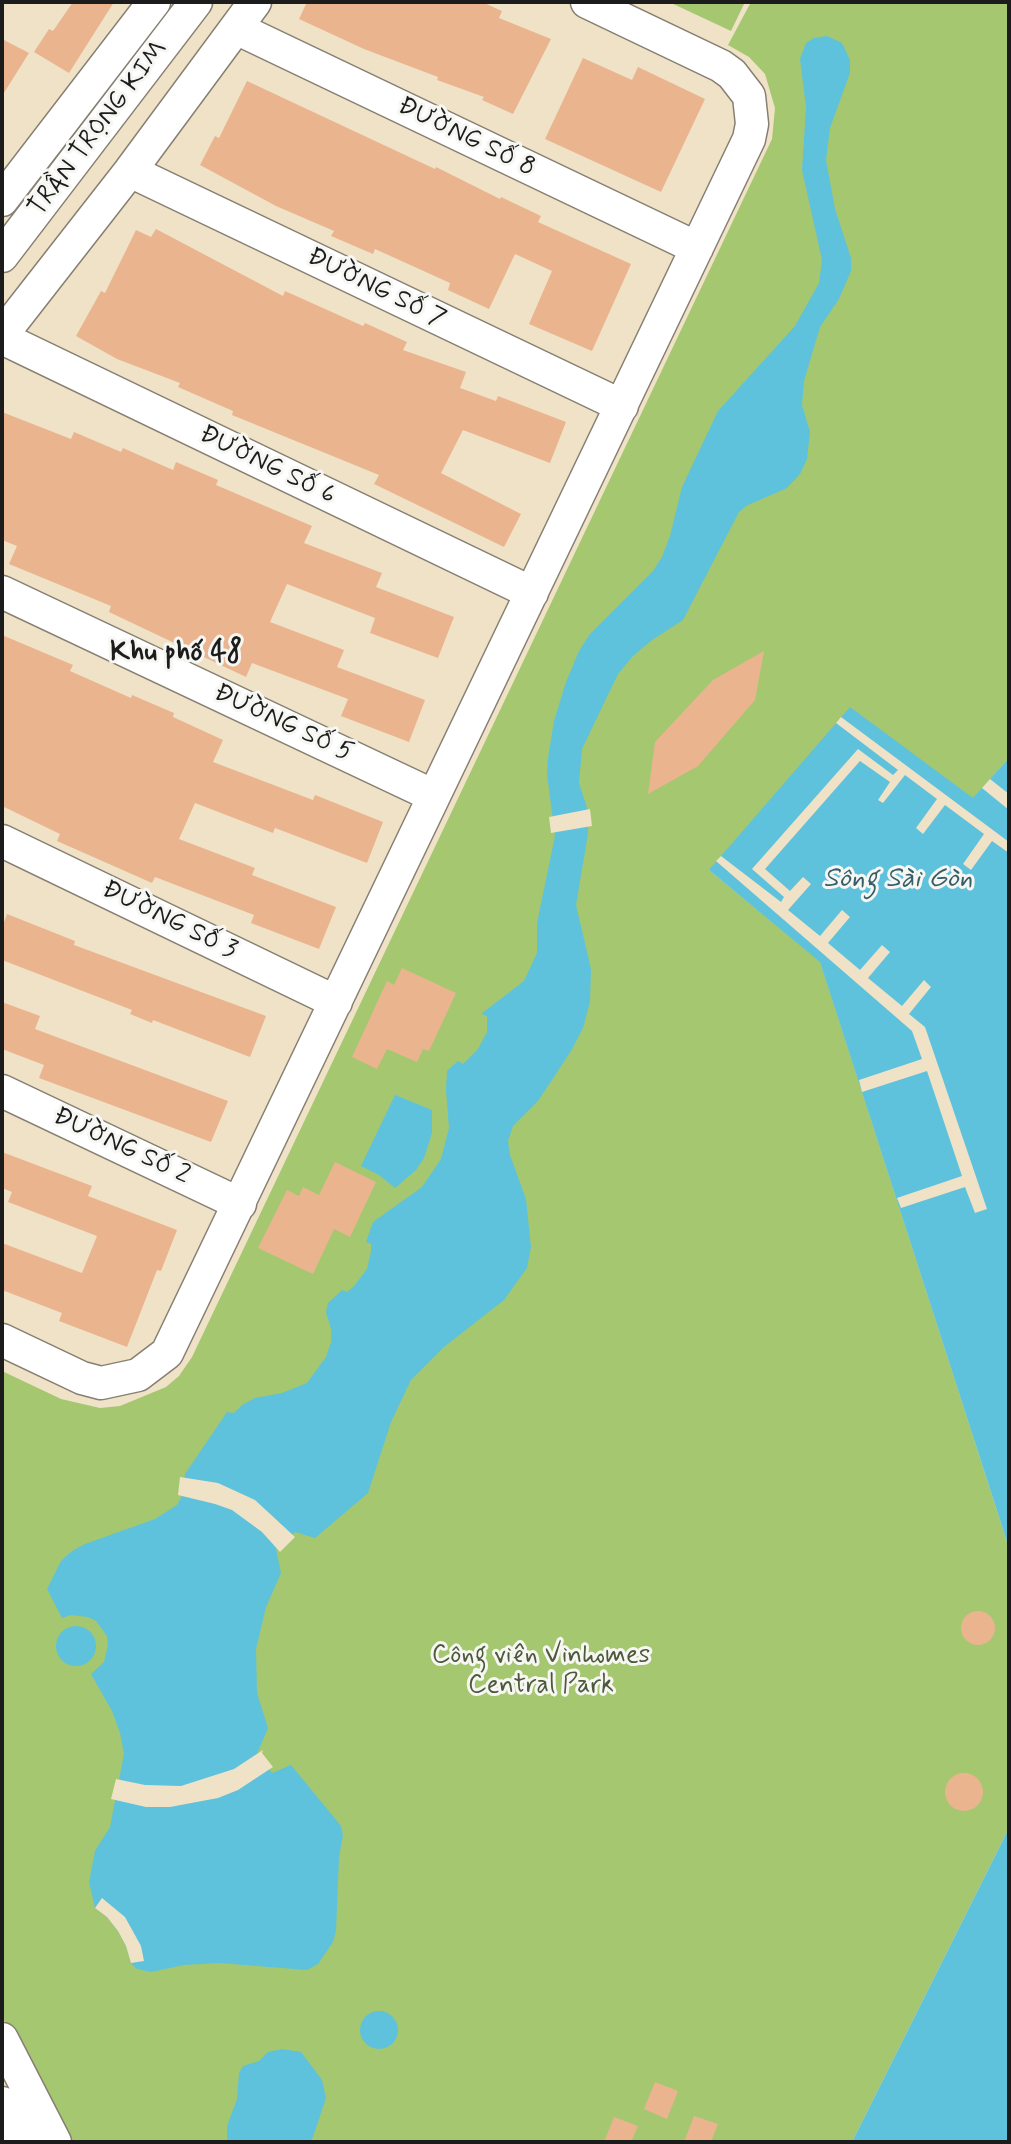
<!DOCTYPE html>
<html>
<head>
<meta charset="utf-8">
<style>
  body { margin:0 }
  #map { position:relative; width:1011px; height:2144px; overflow:hidden; background:#efe2c7; font-family:Mynerve,sans-serif }
  canvas { display:block }
  .frame { position:absolute; inset:0; border:4px solid #1c1c1c; pointer-events:none }
</style>
</head>
<body>
<div id="map">
<canvas width="1011" height="2144"></canvas>
<div class="frame"></div>
</div>
<script>
const g = document.querySelector('canvas').getContext('2d');
g.lineJoin = 'round';
function paint(path, color) { g.fillStyle = color; g.fill(path, 'evenodd'); }
const poly = rows => new Path2D(rows.map(r => 'M' + r).join(''));
function strokePath(path, color, width, dash) { g.strokeStyle = color; g.lineWidth = width; g.lineCap = dash ? 'butt' : 'round'; g.setLineDash(dash || []); g.stroke(path); }
function label(font, color, halo, rows, align = 'center') {
  g.font = font + ' Mynerve,sans-serif'; g.lineWidth = 6; g.setLineDash([]); g.textBaseline = 'middle'; g.strokeStyle = halo; g.fillStyle = color; for (const [text, x, y, turn = 0] of rows) {
    g.save(); g.translate(x, y); g.rotate((+turn || 0) * Math.PI / 180); g.textAlign = isNaN(turn) ? turn : align; if (halo) g.strokeText(text, 0, 0); g.fillText(text, 0, 0); g.restore();
  }
}
paint(poly([
  [669,2,745,2,731,31],
  [751,2,1009,2,1009,758,973,799,709,870,820,961,1009,1548,1009,1828,852,2142,66,2142,2,2016,2,1371,61,1399,100,1408,120,1406,166,1387,179,1376,192,1357,772,139,775,108,765,74,749,57,728,45]
]), '#a5c770');
paint(poly([
  [827,36,842,43,850,60,850,73,830,128,826,160,835,209,851,258,851,271,839,299,820,327,804,381,802,405,810,432,807,459,800,474,787,488,746,506,739,512,683,620,652,640,633,656,618,674,582,749,579,783,588,811,588,834,576,905,591,969,590,1002,583,1028,571,1051,538,1101,513,1126,508,1141,510,1155,526,1199,531,1247,527,1268,504,1300,444,1347,411,1380,391,1422,368,1493,315,1538,295,1532,276,1549,281,1573,266,1607,256,1649,257,1693,268,1728,257,1754,272,1773,291,1765,341,1826,343,1835,339,1857,336,1931,333,1942,318,1964,307,1970,219,1963,184,1965,151,1972,137,1969,131,1963,126,1946,118,1931,107,1917,95,1908,89,1882,95,1851,110,1827,124,1754,120,1733,112,1711,91,1674,104,1662,108,1645,107,1636,96,1621,88,1617,71,1615,62,1618,47,1589,61,1561,72,1551,85,1544,155,1519,177,1505,182,1496,185,1474,227,1412,234,1413,242,1405,255,1398,282,1393,307,1383,326,1357,331,1342,331,1329,326,1312,328,1303,342,1290,347,1292,354,1286,367,1269,371,1251,371,1244,366,1242,373,1222,422,1187,441,1159,449,1128,446,1090,447,1071,458,1061,463,1064,478,1049,487,1032,487,1016,481,1014,524,981,537,953,537,923,555,836,547,774,548,758,554,721,566,682,579,651,590,634,653,571,662,557,670,536,682,487,718,411,795,326,819,283,822,260,802,170,806,107,800,59,806,43,814,38],
  [850,707,973,798,1009,758,1009,1548,820,962,709,870],
  [395,1095,432,1110,432,1133,424,1158,416,1170,395,1188,379,1175,361,1166],
  '56 1646a20 20 0 1 1 40 0a20 20 0 1 1-40 0Z',
  [1009,1828,1009,2142,852,2142],
  '360 2030a19 19 0 1 1 38 0a19 19 0 1 1-38 0Z',
  [282,2049,301,2052,322,2080,326,2098,313,2137,310,2142,227,2142,227,2126,237,2099,239,2073,243,2066,259,2061,268,2052]
]), '#5ec2dc');
paint(poly([
  [841,717,1009,842,1009,853,992,841,971,870,963,864,984,834,945,805,923,834,916,828,937,799,905,775,883,803,878,800,890,782,860,761,765,869,790,891,803,877,811,884,788,910,820,936,842,910,850,917,828,943,860,970,882,945,890,952,868,978,902,1006,924,980,931,987,909,1014,925,1027,987,1209,975,1213,965,1187,901,1208,897,1198,962,1176,927,1071,862,1092,859,1080,922,1059,912,1031,716,861,721,856,781,902,784,897,752,869,858,749,893,775,898,770,836,723],
  [990,779,1009,794,1009,810,982,788],
  [590,809,592,826,551,833,549,817],
  [180,1477,218,1483,255,1500,295,1537,280,1552,262,1532,232,1510,215,1504,178,1495],
  [263,1750,262,1753,273,1767,238,1790,218,1798,170,1807,146,1807,111,1799,116,1779,145,1785,181,1786,234,1769],
  [102,1898,125,1917,141,1946,144,1961,131,1963,126,1946,118,1931,107,1917,95,1908]
]), '#efe2c7');
paint(poly([
  [73,2,114,2,69,73,34,52,49,29,53,31],
  [307,2,482,2,502,11,499,18,551,39,513,114,482,100,484,97,437,80,438,77,364,49,299,19],
  [2,39,29,53,2,96],
  [583,58,632,80,638,67,705,99,661,192,545,139],
  [247,81,435,169,436,167,500,199,501,197,541,216,538,222,631,264,592,351,529,324,552,271,515,254,489,309,448,290,450,283,375,249,373,254,331,236,334,231,276,206,200,165,215,136,219,138],
  [156,229,283,296,285,291,363,326,365,323,407,342,403,350,466,372,460,388,496,401,498,396,566,422,550,463,463,430,441,473,521,514,504,547,374,484,379,475,232,415,233,411,178,387,180,383,117,359,76,336,101,291,105,293,136,230,151,237],
  [2,412,71,439,74,432,121,452,123,448,173,470,176,462,218,480,216,485,312,526,304,543,382,573,376,587,454,617,438,658,370,633,375,618,287,584,270,622,344,650,337,667,425,700,409,742,341,716,348,699,252,663,246,677,109,612,111,606,9,564,17,546,2,540],
  [2,635,73,665,70,671,131,698,132,695,174,713,173,717,223,740,213,762,313,800,315,795,383,822,367,863,275,828,273,833,195,803,179,839,255,868,252,875,336,907,319,949,251,923,254,915,155,877,152,883,57,841,60,834,2,806],
  [764,651,755,700,698,766,648,794,655,742,713,680],
  [7,914,75,941,74,945,266,1016,250,1057,153,1020,152,1023,130,1014,132,1010,2,960,2,928],
  [402,968,456,993,429,1051,423,1049,417,1062,387,1049,377,1069,352,1057,387,981,394,985],
  [2,1002,40,1016,35,1029,228,1101,211,1142,39,1078,44,1065,2,1049],
  [2,1152,92,1186,88,1196,177,1230,161,1271,157,1270,127,1347,59,1321,62,1313,2,1290,2,1243,82,1273,97,1236,8,1202,12,1192,2,1188],
  [335,1162,376,1182,350,1237,334,1229,313,1274,258,1248,287,1190,299,1196,303,1187,319,1195],
  '961 1628a17 17 0 1 1 34 0a17 17 0 1 1-34 0Z',
  '945 1792a19 19 0 1 1 38 0a19 19 0 1 1-38 0Z',
  [655,2082,678,2091,667,2119,644,2109],
  [694,2116,718,2124,711,2142,684,2142],
  [614,2117,638,2126,631,2142,604,2142]
]), '#eab58e');
const minor = poly([
  [236,28,697,248],
  [130,171,622,406],
  [2,200,154,2],
  [2,256,196,2],
  [2,335,130,171,255,2],
  [2,338,532,593],
  [2,592,434,796],
  [2,841,336,1002],
  [2,1091,240,1204],
  [2,1340,82,1378,101,1383,138,1375,167,1353,749,139,752,124,749,96,732,74,721,66,587,2],
  [2,2039,55,2142],
  [2,2103,21,2142]
]);
strokePath(minor, '#867f72', 35);
strokePath(minor, '#fff', 32);
label('26px', '#1c1c1c', '#f6f6f2', [
  ["TRẦN TRỌNG KIM",99,129,-53],
  ["ĐƯỜNG SỐ 8",466,138,26],
  ["ĐƯỜNG SỐ 7",376,289,26],
  ["ĐƯỜNG SỐ 6",267,466,26],
  ["ĐƯỜNG SỐ 5",283,724,25],
  ["ĐƯỜNG SỐ 3",169,921,26],
  ["ĐƯỜNG SỐ 2",121,1147,25]
]);
label('26px', '#4c5839', '#f6f6f2', [
  ["Công viên Vinhomes",541,1657],
  ["Central Park",541,1687]
]);
label('bold 28px', '#1c1c1c', '#f6f6f2', [
  ["Khu phố 48",176,654]
]);
label('italic 28px', '#365e69', '#f6f6f2', [
  ["Sông Sài Gòn",898,880]
]);
</script>
</body>
</html>
